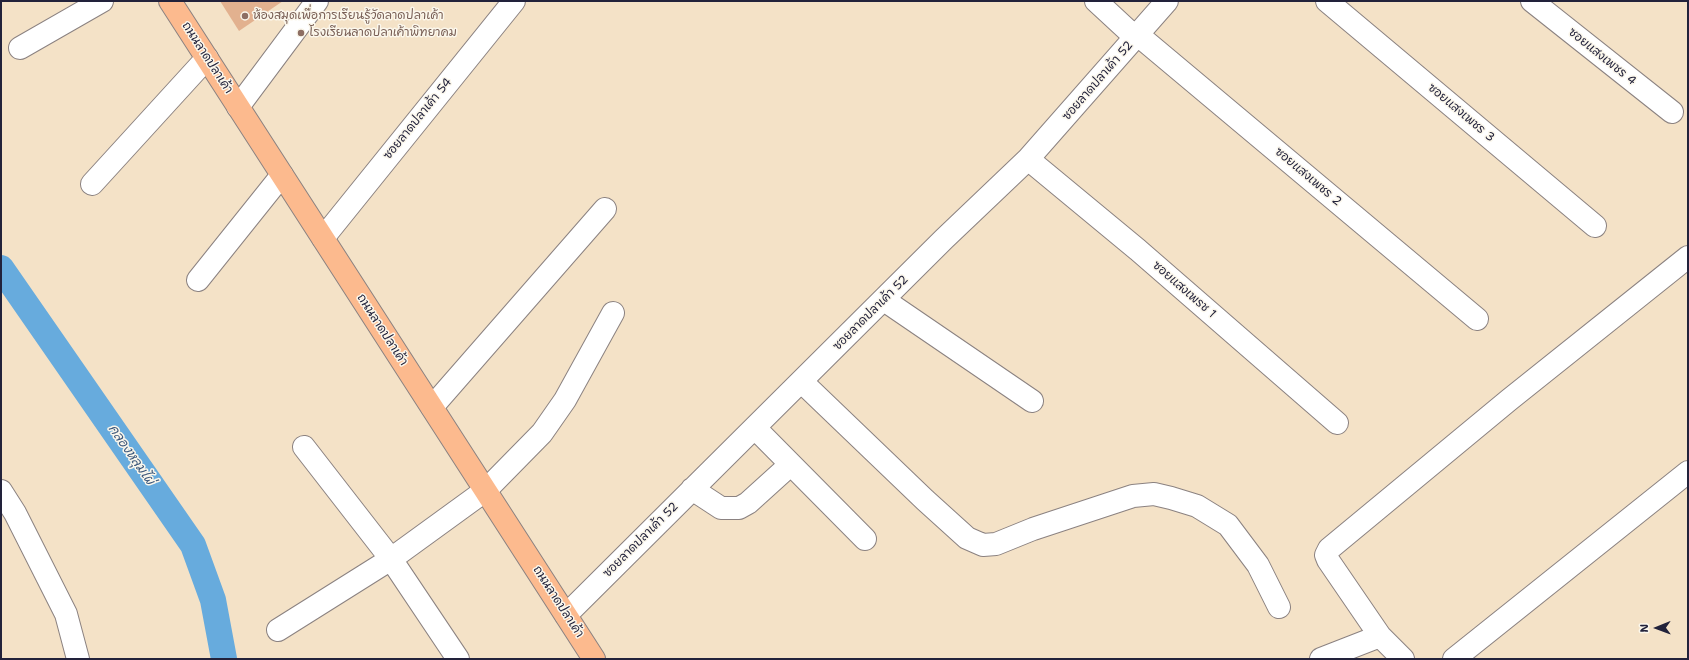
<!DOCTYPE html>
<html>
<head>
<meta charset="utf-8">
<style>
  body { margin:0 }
  #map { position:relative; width:1689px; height:660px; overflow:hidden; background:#f4e2c7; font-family:"Shantell Sans",sans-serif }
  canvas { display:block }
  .frame { position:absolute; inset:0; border:2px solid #22223b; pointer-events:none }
  .north { position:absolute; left:1637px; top:608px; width:40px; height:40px; -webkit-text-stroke:3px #fbf7ec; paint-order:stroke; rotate:269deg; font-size:11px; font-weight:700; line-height:16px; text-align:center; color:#22223b }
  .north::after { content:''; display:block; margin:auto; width:14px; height:18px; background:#22223b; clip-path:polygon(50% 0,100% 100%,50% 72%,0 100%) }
</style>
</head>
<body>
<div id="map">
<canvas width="1689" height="660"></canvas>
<div class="frame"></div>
<div class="north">N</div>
</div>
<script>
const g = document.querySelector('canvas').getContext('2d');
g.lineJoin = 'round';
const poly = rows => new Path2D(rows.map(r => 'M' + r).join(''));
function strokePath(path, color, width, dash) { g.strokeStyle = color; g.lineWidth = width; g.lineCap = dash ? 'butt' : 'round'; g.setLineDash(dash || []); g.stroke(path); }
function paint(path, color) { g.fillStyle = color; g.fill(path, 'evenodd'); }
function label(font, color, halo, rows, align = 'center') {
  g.font = font + ' "Shantell Sans","Playpen Sans Thai",sans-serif'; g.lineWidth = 3; g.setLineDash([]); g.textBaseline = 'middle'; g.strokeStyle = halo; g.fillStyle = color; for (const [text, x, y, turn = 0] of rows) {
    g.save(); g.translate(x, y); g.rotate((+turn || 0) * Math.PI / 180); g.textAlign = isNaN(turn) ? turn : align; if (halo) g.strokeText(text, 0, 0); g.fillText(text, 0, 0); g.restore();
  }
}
strokePath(poly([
  [1,268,193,545,213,600,224,659]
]), '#67abdd', 26);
paint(poly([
  [220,1,283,1,239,31]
]), '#e2b18f');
const minor = poly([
  [1096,1,1136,38],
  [1327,1,1595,226],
  [1532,1,1672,112],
  [1138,35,1477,319],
  [20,48,102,1],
  [238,107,317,1],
  [1028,159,1138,250,1337,423],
  [92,184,207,58],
  [323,238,514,1],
  [198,280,282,175],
  [884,300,1032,401],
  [802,382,925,500,967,538,983,545,996,544,1033,529,1133,496,1154,494,1171,498,1197,506,1228,525,1258,565,1279,607],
  [432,407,605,209],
  [755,428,865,539],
  [304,447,391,559,458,659],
  [692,489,721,508,739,508,748,503,790,465],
  [1,491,15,513,66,614,78,659],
  [566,615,944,239,1028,159,1167,1],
  [278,630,391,559,486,490,542,433,565,400,613,313],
  [1321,659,1380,636],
  [1403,659,1380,636,1328,560,1326,555,1329,549,1509,400,1688,257],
  [1454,659,1688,472]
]);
const major = poly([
  [170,1,594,659]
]);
strokePath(minor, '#8b8281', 24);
strokePath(major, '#8b8281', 24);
strokePath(minor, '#fff', 22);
strokePath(major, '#fcba8e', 22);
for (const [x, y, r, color] of [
  [245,16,4,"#8d6e63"],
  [301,33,4,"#8d6e63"]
]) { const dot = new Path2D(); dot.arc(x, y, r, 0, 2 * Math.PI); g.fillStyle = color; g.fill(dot); strokePath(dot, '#fbf7ec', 1.5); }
label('12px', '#785e54', '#fbf7ec', [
  ["ห้องสมุดเพื่อการเรียนรู้วัดลาดปลาเค้า",253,16],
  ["โรงเรียนลาดปลาเค้าพิทยาคม",309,33]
], 'left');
label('12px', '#22223b', '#fbf7ec', [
  ["ซอยแสงเพชร 4",1602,57,39],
  ["ถนนลาดปลาเค้า",207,58,57],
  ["ซอยลาดปลาเค้า 52",1098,81,-49],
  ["ซอยแสงเพชร 3",1461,113,40],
  ["ซอยลาดปลาเค้า 54",418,119,-51],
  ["ซอยแสงเพชร 2",1308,177,40],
  ["ซอยแสงเพรช 1",1184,290,41],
  ["ซอยลาดปลาเค้า 52",871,313,-45],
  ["ถนนลาดปลาเค้า",382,330,57],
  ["ซอยลาดปลาเค้า 52",641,540,-45],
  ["ถนนลาดปลาเค้า",558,602,57]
]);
label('italic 13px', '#3e597c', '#fbf7ec', [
  ["คลองหลุมไผ่",131,455,55]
]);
</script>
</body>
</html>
